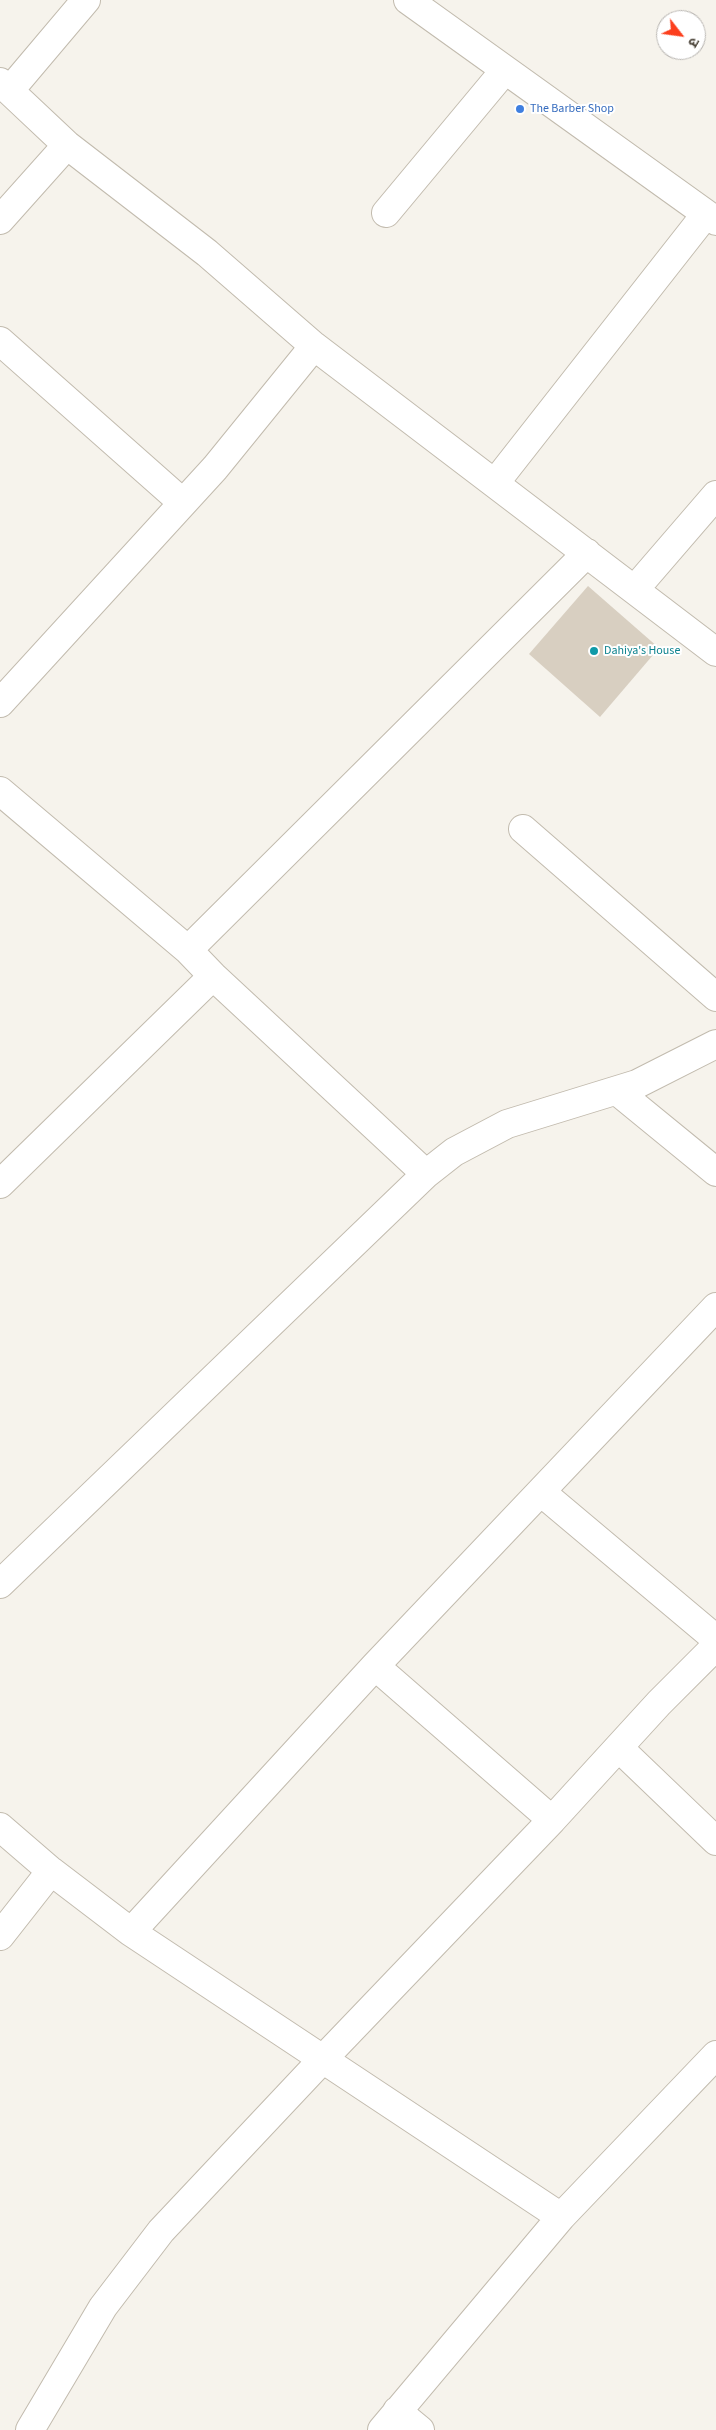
<!DOCTYPE html>
<html>
<head>
<meta charset="utf-8">
<style>
  body { margin:0 }
  #map { position:relative; width:716px; height:2430px; overflow:hidden; background:#f6f3ec; font-family:"Source Sans 3","Noto Sans Devanagari",sans-serif }
  canvas { display:block }
  .north { position:absolute; left:656px; top:10px; width:50px; height:50px; box-sizing:border-box; background:#fff; border:1px solid #b7b4b0; border-radius:50%; rotate:120deg; font-size:14px; font-weight:700; line-height:20px; text-align:center; color:#4b4439 }
  .north::after { content:''; display:block; margin:auto; width:18px; height:22px; background:#fc3f1d; clip-path:polygon(50% 0,100% 100%,50% 72%,0 100%) }
</style>
</head>
<body>
<div id="map">
<canvas width="716" height="2430"></canvas>
<div class="north">उ</div>
</div>
<script>
const g = document.querySelector('canvas').getContext('2d');
g.lineJoin = 'round';
function paint(path, color) { g.fillStyle = color; g.fill(path, 'evenodd'); }
const poly = rows => new Path2D(rows.map(r => 'M' + r).join(''));
function strokePath(path, color, width, dash) { g.strokeStyle = color; g.lineWidth = width; g.lineCap = dash ? 'butt' : 'round'; g.setLineDash(dash || []); g.stroke(path); }
function label(font, color, halo, rows, align = 'center') {
  g.font = font + ' "Source Sans 3",sans-serif'; g.lineWidth = 4; g.setLineDash([]); g.textBaseline = 'middle'; g.strokeStyle = halo; g.fillStyle = color; for (const [text, x, y, turn = 0] of rows) {
    g.save(); g.translate(x, y); g.rotate((+turn || 0) * Math.PI / 180); g.textAlign = isNaN(turn) ? turn : align; if (halo) g.strokeText(text, 0, 0); g.fillText(text, 0, 0); g.restore();
  }
}
paint(poly([
  [588,586,659,648,600,717,529,654]
]), '#d8cfc1');
const minor = poly([
  [408,0,716,221],
  [0,82,67,145,207,253,314,346,716,652],
  [10,90,86,0],
  [386,213,505,70],
  [0,220,67,145],
  [0,341,183,503],
  [495,483,706,214],
  [635,589,716,495],
  [0,703,215,468,314,346],
  [0,791,188,950,213,976,426,1174],
  [523,829,716,997],
  [188,950,587,553],
  [617,1091,716,1172],
  [0,1184,213,976],
  [541,1492,716,1639],
  [0,1584,426,1174,454,1152,507,1124,637,1084,716,1044],
  [375,1666,552,1820],
  [619,1748,716,1841],
  [0,1827,51,1871,131,1932,561,2217],
  [131,1932,375,1666,716,1307],
  [0,1936,51,1871],
  [397,2411,420,2430],
  [30,2430,103,2307,161,2231,322,2060,552,1820,659,1703,716,1646],
  [382,2430,561,2217,716,2055]
]);
strokePath(minor, '#c2bbae', 30);
strokePath(minor, '#fff', 28);
for (const [x, y, r, color] of [
  [520,109,5,"#3f7fe0"],
  [594,651,5,"#0f9aa8"]
]) { const dot = new Path2D(); dot.arc(x, y, r, 0, 2 * Math.PI); g.fillStyle = color; g.fill(dot); strokePath(dot, '#fff', 2); }
label('12px', '#366cbe', '#fff', [
  ["The Barber Shop",530,109]
], 'left');
label('12px', '#0d838f', '#fff', [
  ["Dahiya's House",604,651]
], 'left');
</script>
</body>
</html>
